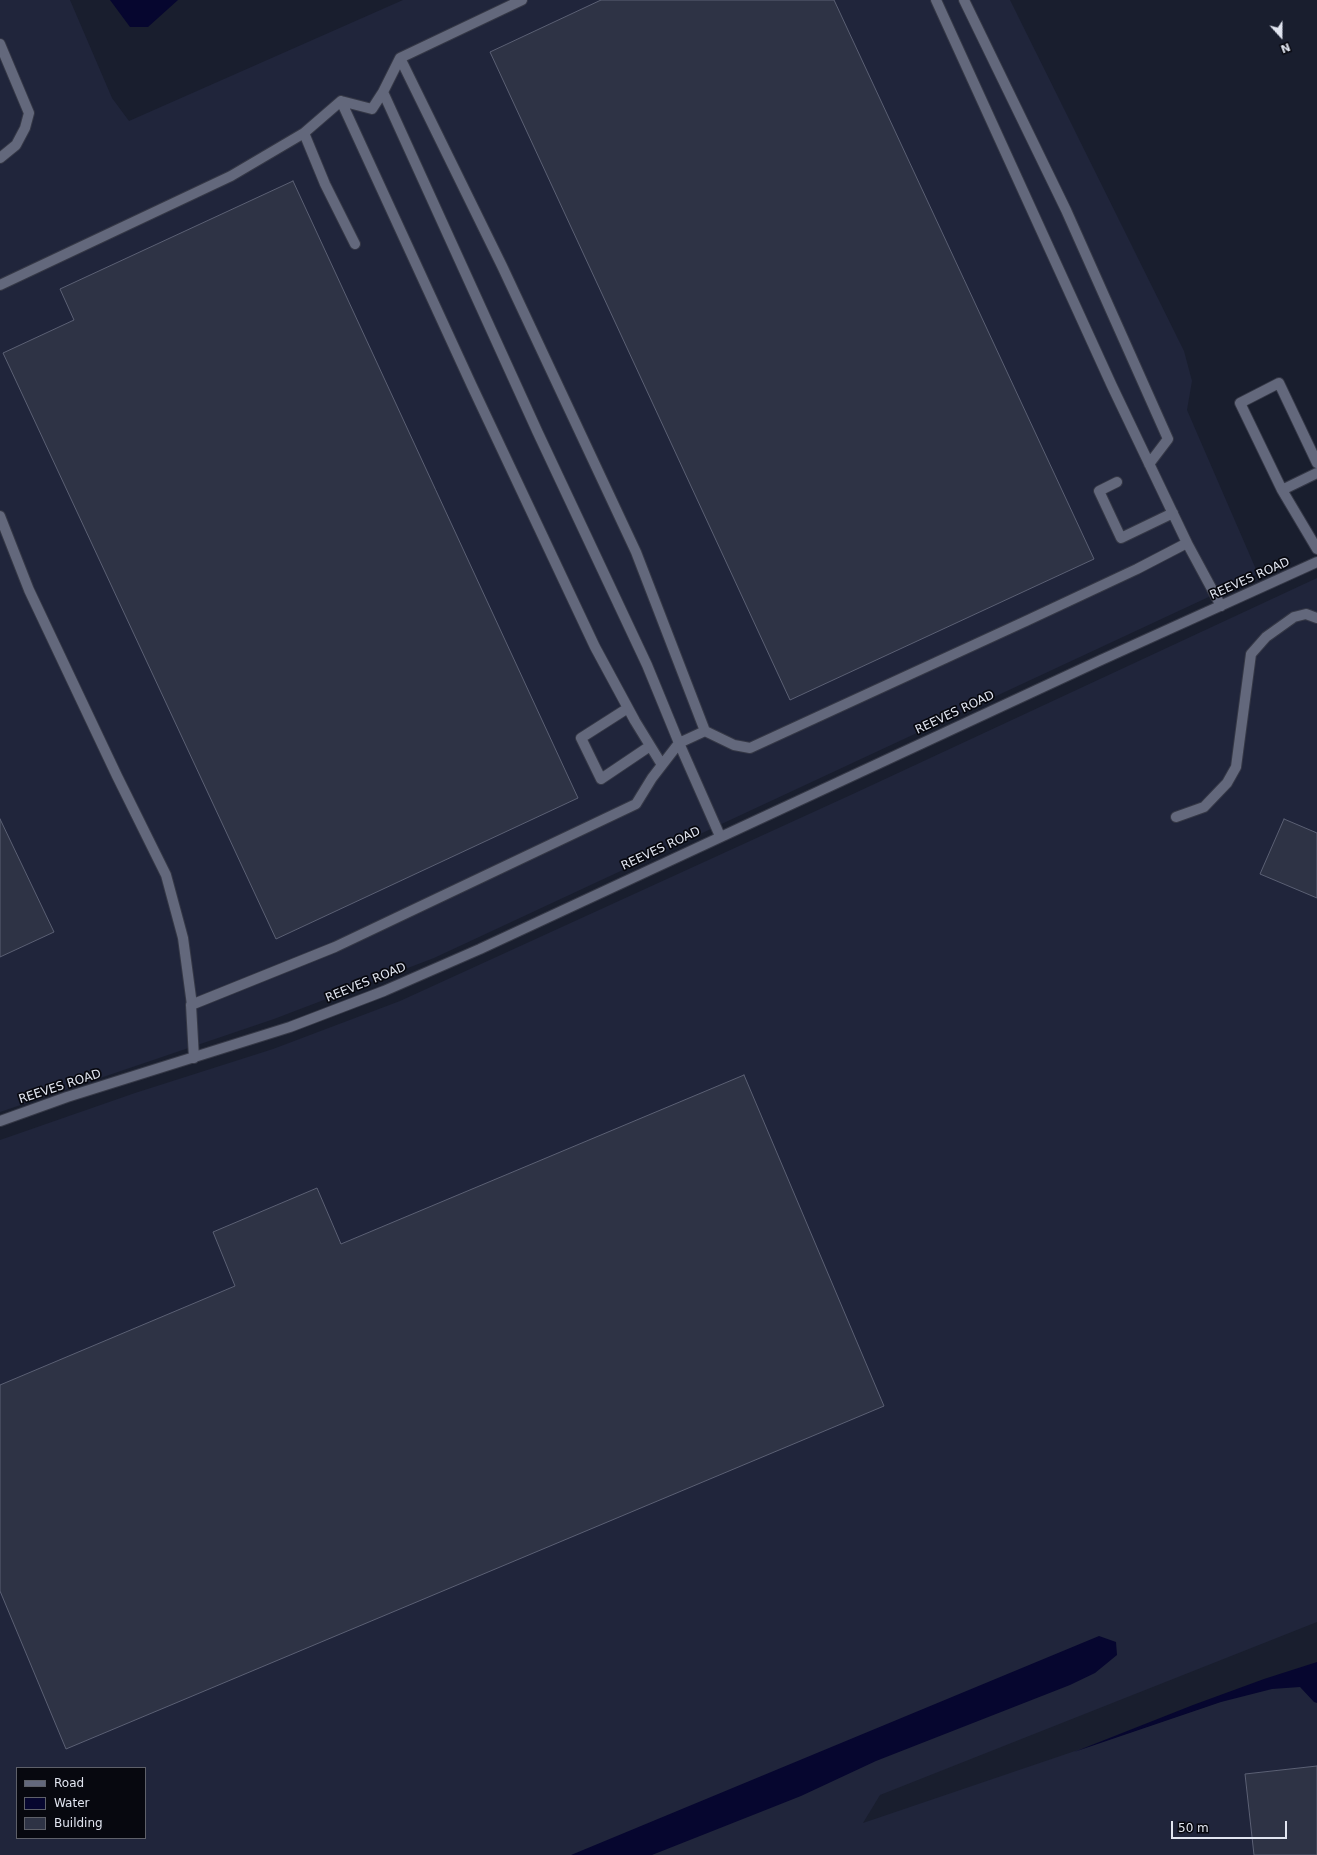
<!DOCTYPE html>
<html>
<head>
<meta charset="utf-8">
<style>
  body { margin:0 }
  #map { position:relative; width:1317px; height:1855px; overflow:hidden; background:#191e2e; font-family:"DejaVu Sans",sans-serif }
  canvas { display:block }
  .legend { position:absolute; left:16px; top:1767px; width:130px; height:72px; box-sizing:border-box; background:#07080f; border:1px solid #5e6069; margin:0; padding:5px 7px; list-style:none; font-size:12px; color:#e1e5f0 }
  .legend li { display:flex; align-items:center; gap:8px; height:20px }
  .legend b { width:20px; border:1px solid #5e6069 }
  .north { position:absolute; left:1261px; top:16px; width:40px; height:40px; -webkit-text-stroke:3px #07080f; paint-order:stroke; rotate:159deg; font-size:11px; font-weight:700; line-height:16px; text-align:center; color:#e1e5f0 }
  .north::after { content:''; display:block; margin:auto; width:14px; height:18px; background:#e1e5f0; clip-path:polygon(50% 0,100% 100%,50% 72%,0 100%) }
  .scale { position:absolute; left:1171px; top:1821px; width:116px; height:18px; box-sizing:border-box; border:2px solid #e1e5f0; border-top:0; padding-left:5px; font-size:12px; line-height:14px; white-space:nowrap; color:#e1e5f0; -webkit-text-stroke:3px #07080f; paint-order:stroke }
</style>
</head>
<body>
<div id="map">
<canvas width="1317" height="1855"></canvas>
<ul class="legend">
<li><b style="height:5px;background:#63687c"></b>Road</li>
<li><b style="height:11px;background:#06062f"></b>Water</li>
<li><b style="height:11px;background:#2e3345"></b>Building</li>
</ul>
<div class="north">N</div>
<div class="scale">50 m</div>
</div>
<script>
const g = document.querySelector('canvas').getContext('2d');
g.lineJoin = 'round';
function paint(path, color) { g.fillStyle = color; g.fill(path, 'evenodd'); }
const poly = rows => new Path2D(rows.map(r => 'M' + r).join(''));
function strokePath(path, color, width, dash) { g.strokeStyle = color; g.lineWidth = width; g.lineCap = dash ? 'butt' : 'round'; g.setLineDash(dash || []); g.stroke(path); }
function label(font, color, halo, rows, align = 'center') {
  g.font = font + ' "DejaVu Sans",sans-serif'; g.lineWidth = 3.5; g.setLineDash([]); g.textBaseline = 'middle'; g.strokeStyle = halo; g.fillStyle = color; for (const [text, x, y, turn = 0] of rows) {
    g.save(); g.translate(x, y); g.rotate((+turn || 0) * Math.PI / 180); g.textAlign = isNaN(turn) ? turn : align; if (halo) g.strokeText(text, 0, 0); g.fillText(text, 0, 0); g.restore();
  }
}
paint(poly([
  [0,0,70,0,112,98,129,121,403,0,1010,0,1184,351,1192,381,1187,410,1258,574,434,958,274,1019,0,1112],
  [1317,578,1317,1622,880,1795,863,1823,1284,1680,1317,1666,1317,1855,0,1855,0,1140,135,1093,273,1049,400,1001,855,793],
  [17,1768,145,1768,145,1838,17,1838]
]), '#20253b');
paint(poly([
  [110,0,178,0,148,27,130,27],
  [1099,1636,1116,1642,1117,1655,1095,1673,1070,1685,876,1761,801,1796,652,1855,571,1855],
  [1317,1662,1317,1703,1314,1702,1300,1687,1272,1689,1221,1702,1074,1752,1193,1705,1264,1679]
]), '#06062f');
const building = poly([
  [601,0,834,0,1094,559,790,700,490,52,601,0],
  [293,181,578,798,276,939,3,353,74,320,60,289,293,181],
  [0,819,54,932,0,957,0,819],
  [1284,819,1317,833,1317,898,1260,874,1284,819],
  [744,1075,884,1406,66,1749,0,1591,0,1385,235,1286,213,1232,317,1188,341,1244,744,1075],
  [1317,1766,1317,1855,1254,1855,1245,1774,1317,1766]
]);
paint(building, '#2e3345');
strokePath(building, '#5b6074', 1);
const minor = poly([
  [522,0,400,58,502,266,636,552,705,731,734,745,750,748,1026,621,1137,569,1187,543,1112,386,936,0],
  [964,0,1066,210,1168,439,1149,464],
  [0,44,29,113,25,128,16,145,0,158],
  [341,101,372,109,383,92,400,58],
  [304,133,341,101,472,386,595,647,635,721,662,765],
  [0,285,231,176,304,133,325,184,355,244],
  [1317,463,1279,383,1240,403,1282,490,1317,549],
  [1117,482,1099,491,1121,538,1173,513],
  [1282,490,1317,473],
  [0,516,29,590,117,776,166,875,183,938,192,1005],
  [1187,543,1221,606],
  [628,708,581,738,601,779,650,746],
  [705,731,679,743,720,836],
  [1176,817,1204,807,1227,783,1236,767,1251,654,1266,637,1294,617,1306,614,1317,618],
  [194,1058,191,1005,335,947,636,804,652,778,679,743,647,665,538,433,383,92],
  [0,1121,67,1097,290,1027,384,991,480,949,1101,660,1317,562]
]);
strokePath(minor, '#353846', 12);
strokePath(minor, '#63687c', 10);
label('12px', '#e1e5f0', '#07080f', [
  ["REEVES ROAD",1250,579,-24],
  ["REEVES ROAD",955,713,-25],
  ["REEVES ROAD",661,849,-25],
  ["REEVES ROAD",366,983,-22],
  ["REEVES ROAD",60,1087,-18]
]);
</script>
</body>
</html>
